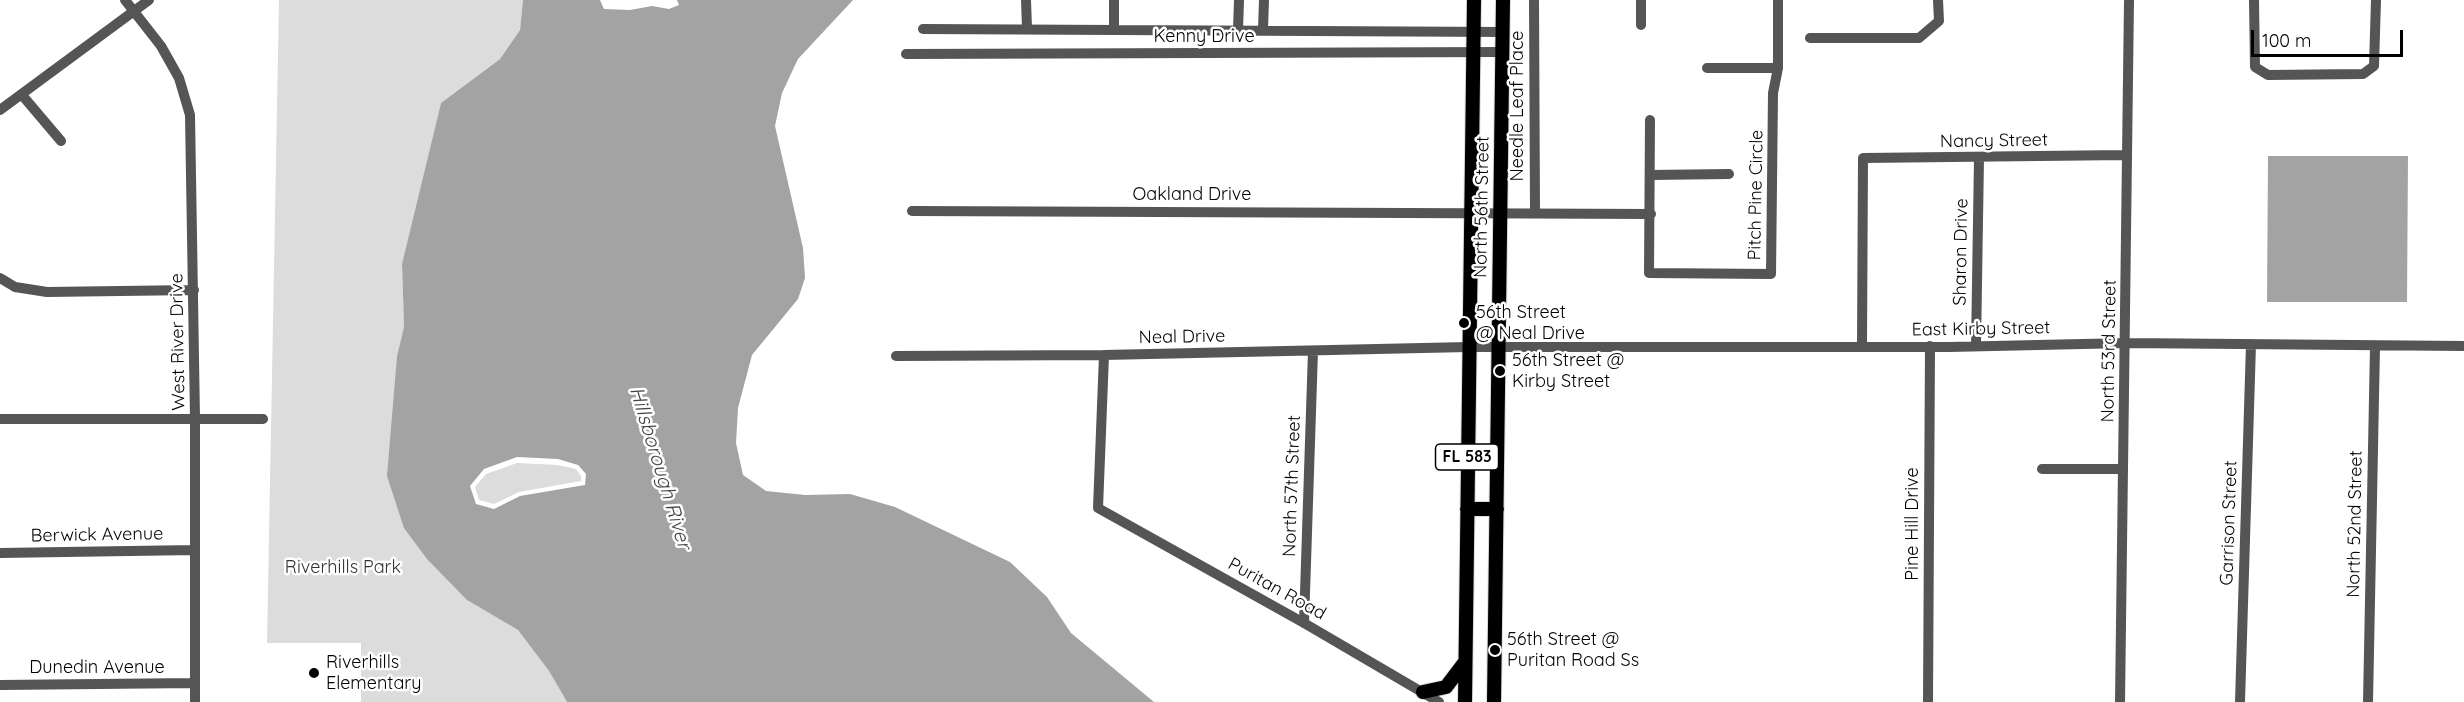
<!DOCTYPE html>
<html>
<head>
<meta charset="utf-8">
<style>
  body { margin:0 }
  #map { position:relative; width:2464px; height:702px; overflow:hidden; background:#fff; font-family:Quicksand,sans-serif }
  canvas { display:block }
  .scale { position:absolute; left:2251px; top:30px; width:152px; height:27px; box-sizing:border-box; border:3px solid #000; border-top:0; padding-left:8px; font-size:18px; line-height:21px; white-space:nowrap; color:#000; -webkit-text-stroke:4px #fff; paint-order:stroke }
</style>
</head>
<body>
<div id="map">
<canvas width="2464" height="702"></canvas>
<div class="scale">100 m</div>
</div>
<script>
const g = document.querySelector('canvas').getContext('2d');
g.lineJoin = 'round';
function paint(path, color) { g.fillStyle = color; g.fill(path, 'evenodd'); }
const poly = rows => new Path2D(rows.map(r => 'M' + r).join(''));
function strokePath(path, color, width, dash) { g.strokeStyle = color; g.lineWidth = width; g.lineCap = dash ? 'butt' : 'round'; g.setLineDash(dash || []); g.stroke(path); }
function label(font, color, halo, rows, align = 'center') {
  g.font = font + ' Quicksand,sans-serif'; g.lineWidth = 5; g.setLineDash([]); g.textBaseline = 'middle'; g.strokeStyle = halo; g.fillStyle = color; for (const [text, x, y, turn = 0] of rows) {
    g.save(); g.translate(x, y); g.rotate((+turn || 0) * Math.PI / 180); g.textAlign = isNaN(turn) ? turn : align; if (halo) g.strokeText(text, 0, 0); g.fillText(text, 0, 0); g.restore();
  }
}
paint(poly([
  [279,0,523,0,520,30,500,59,441,103,402,265,404,327,397,356,395,399,467,600,518,630,549,671,567,702,361,702,361,643,267,643],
  [517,463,558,465,576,469,581,476,581,481,519,492,494,504,479,500,475,487,486,474]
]), '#dcdcdc');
paint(poly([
  [523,0,600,0,604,9,630,10,652,6,669,9,679,5,677,0,853,0,798,59,782,93,775,126,803,248,805,278,798,299,752,355,738,408,736,443,743,475,766,491,805,495,850,494,895,507,1010,562,1047,597,1071,633,1154,702,567,702,549,671,518,630,467,600,427,559,404,528,387,476,397,356,404,327,402,264,441,103,500,59,520,30],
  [517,457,558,459,578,465,586,474,585,485,520,496,494,509,476,504,470,486,484,469],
  [2268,156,2408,156,2407,302,2267,302]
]), '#a3a3a3');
const major = poly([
  [1467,509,1497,509],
  [1423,692,1446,687,1465,662],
  [1465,702,1474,0],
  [1494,702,1503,0]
]);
strokePath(major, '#dbdbdb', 16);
strokePath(poly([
  [125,0,161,46,179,78,190,115,195,418,195,702],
  [1026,0,1027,28],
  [1114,0,1114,29],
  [1534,0,1535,212],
  [1641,0,1641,25],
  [2254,0,2255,67,2268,75,2363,74,2374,66,2376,0],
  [923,29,1503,32],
  [1263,29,1264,0],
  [1238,30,1239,0],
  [1810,38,1919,38,1939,21,1938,0],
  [906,54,1502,52],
  [1707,68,1778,68],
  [22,95,61,141],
  [0,110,149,0],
  [1650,120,1649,273,1771,274,1773,93,1778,68,1778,0],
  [1650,175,1729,174],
  [912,211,1651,214],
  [0,278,15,287,47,292,194,290],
  [1862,345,1863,158,2126,155],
  [1976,346,1979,158],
  [1104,355,1098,508,1304,623,1439,702],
  [896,356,1104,355,1468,347,1949,347,2127,343,2464,346],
  [0,419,263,419],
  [2042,469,2123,469],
  [0,553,195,550],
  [1304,623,1313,351],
  [0,685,195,683],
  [1928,702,1930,346],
  [2120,702,2129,0],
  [2240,702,2251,344],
  [2368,702,2375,347]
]), '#555', 10);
strokePath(major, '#000', 14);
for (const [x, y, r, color] of [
  [1464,323,6,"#000"],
  [1500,371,6,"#000"],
  [1495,650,6,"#000"],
  [314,673,6,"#000"]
]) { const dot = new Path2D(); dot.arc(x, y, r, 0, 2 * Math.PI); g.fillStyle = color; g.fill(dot); strokePath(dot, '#fff', 2); }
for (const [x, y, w] of [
  [1467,457,63]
]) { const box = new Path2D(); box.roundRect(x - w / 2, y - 13, w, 26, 4.5); g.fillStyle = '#fff'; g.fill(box); strokePath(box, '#000', 1.5); }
label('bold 16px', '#000', null, [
  ["FL 583",1467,457]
]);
label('18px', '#000', '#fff', [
  ["Kenny Drive",1204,37],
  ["Needle Leaf Place",1518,106,-90],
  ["Nancy Street",1994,141,-1],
  ["Oakland Drive",1192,195],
  ["Pitch Pine Circle",1756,195,-89],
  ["North 56th Street",1482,207,-89],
  ["Sharon Drive",1961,252,-89],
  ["East Kirby Street",1981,329,-1],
  ["Neal Drive",1182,337,-1],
  ["West River Drive",178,342,-91],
  ["North 53rd Street",2109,351,-89],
  ["North 57th Street",1292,486,-88],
  ["Garrison Street",2229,523,-88],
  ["Pine Hill Drive",1913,524,-90],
  ["North 52nd Street",2355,524,-89],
  ["Berwick Avenue",97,535,-1],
  ["Puritan Road",1277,589,29],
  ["Dunedin Avenue",97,668]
]);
label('18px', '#000', '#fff', [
  ["56th Street",1476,313],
  ["@ Neal Drive",1476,334],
  ["56th Street @",1512,361],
  ["Kirby Street",1512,382],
  ["56th Street @",1507,640],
  ["Puritan Road Ss",1507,661],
  ["Riverhills",326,663],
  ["Elementary",326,684]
], 'left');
label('18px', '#333', '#fff', [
  ["Riverhills Park",343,568]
]);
label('italic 20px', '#444', '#fff', [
  ["Hillsborough River",660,468,73]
]);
</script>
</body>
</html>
